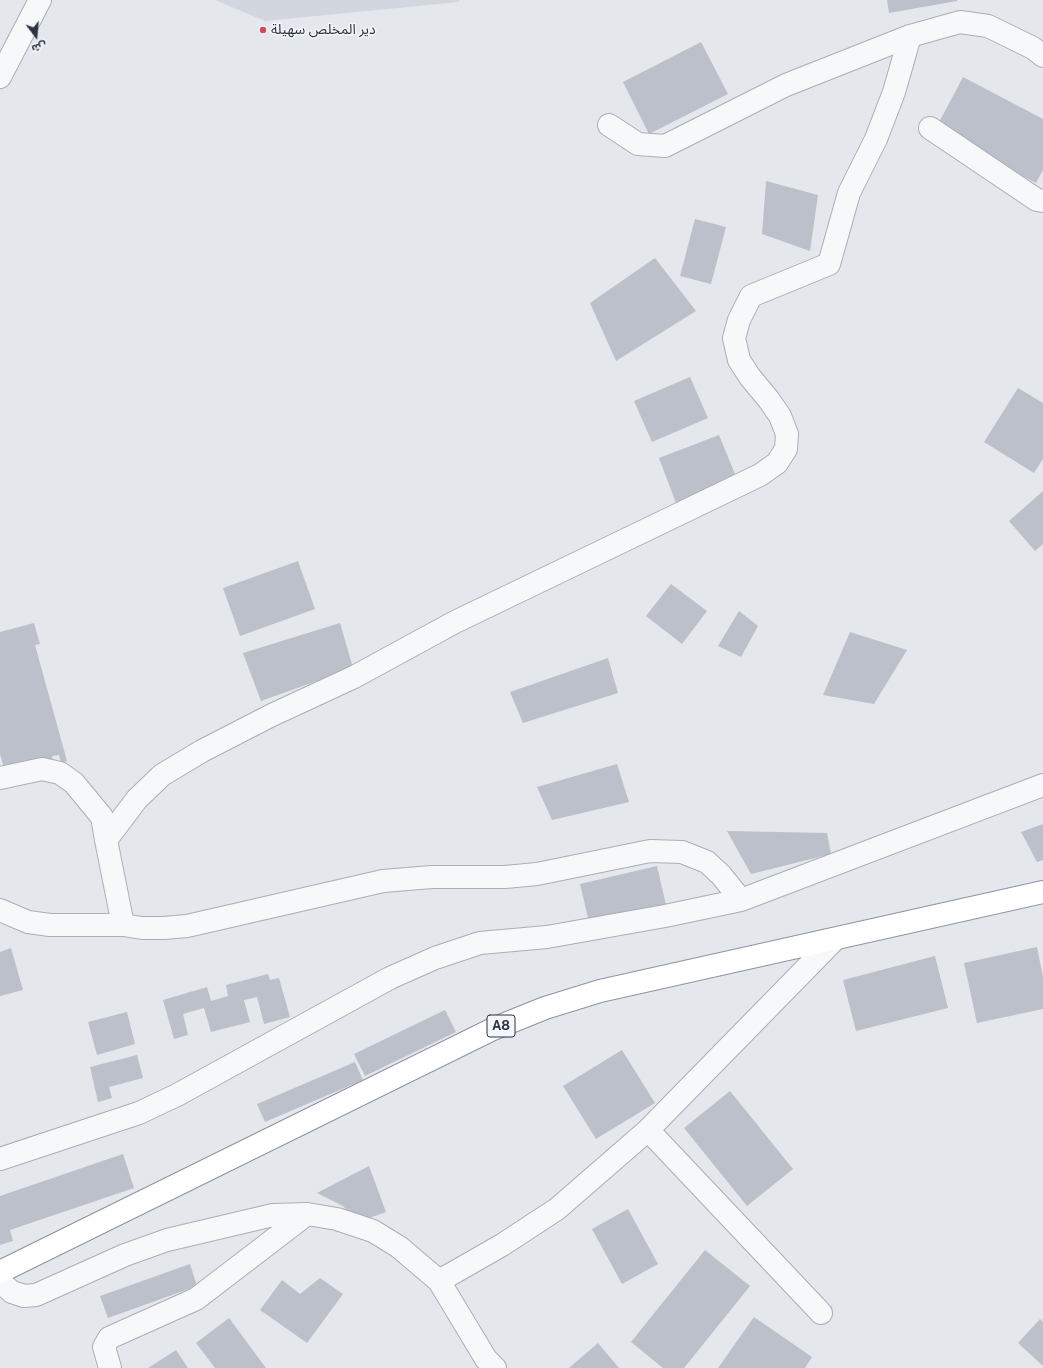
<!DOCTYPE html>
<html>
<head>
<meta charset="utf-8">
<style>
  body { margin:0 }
  #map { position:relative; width:1043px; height:1368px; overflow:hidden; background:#e4e7ec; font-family:"Public Sans","Noto Sans Arabic",sans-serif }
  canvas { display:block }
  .north { position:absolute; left:16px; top:16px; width:40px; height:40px; -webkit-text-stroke:3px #f4f6f9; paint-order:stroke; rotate:164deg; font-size:11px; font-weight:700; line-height:16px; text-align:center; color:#2b3445 }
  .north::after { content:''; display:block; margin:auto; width:14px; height:18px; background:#2b3445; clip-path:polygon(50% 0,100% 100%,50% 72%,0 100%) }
</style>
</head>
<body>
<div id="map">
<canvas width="1043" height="1368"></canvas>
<div class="north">ش</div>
</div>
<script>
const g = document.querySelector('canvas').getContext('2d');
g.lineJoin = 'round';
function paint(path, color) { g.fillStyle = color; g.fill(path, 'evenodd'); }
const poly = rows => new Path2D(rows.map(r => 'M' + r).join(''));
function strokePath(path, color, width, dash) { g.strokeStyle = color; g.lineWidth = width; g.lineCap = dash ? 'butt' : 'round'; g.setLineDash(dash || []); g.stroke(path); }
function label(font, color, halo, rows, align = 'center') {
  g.font = font + ' "Public Sans","Noto Sans Arabic",sans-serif'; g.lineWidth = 3; g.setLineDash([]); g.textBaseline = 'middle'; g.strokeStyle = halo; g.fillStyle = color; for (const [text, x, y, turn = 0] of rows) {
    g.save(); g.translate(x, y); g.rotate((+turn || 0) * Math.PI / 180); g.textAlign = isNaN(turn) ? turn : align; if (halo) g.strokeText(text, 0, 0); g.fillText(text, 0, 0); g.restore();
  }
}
paint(poly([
  [215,0,460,0,459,2,265,21]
]), '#d2d6de');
paint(poly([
  [887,0,957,0,957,1,889,13],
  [701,42,728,94,649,134,623,82],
  [963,77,1043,119,1043,170,1036,183,935,130],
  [766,181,818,195,810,251,762,234],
  [695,219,726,227,711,284,680,276],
  [655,258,696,311,616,361,590,303],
  [690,377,708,418,652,442,634,401],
  [1018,388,1043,403,1043,459,1034,473,984,442],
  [719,435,737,479,676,503,659,458],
  [1043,491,1043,544,1035,551,1009,521],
  [298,561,315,609,240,636,223,588],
  [671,584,707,611,682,644,646,616],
  [739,611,758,626,741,657,718,646],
  [34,623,40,644,35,645,67,761,61,763,59,755,52,756,53,762,6,775,0,754,0,632],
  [340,623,353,668,261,701,243,653],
  [850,632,907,650,874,704,823,695],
  [608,658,618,693,523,723,510,692],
  [617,764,629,802,552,820,537,787],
  [1043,824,1043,860,1037,862,1021,832],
  [727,831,827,833,831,854,751,874],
  [657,866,666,905,589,922,580,884],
  [1037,947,1043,977,1043,1009,977,1023,964,963],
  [11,948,23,990,0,996,0,952],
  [935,956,948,1008,856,1031,843,980],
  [268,974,270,980,279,978,290,1017,264,1024,257,997,244,1000,250,1022,211,1032,204,1008,183,1014,188,1035,174,1039,163,1000,207,987,211,1001,228,996,226,985],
  [445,1010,456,1032,365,1076,354,1054],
  [127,1012,135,1044,97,1055,88,1022],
  [622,1050,655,1103,596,1139,563,1086],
  [137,1055,143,1078,109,1087,112,1098,98,1102,90,1067],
  [355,1062,363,1080,265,1122,257,1104],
  [730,1091,793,1169,747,1206,684,1128],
  [123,1154,134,1188,10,1230,13,1241,0,1245,0,1196],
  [369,1166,386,1212,358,1222,343,1206,317,1193],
  [628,1209,658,1264,622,1284,592,1229],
  [705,1250,750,1286,684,1368,663,1368,631,1342],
  [190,1264,197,1286,108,1318,100,1296],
  [320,1278,343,1294,307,1343,260,1310,282,1280,300,1294],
  [754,1317,812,1357,805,1368,718,1368],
  [229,1318,266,1368,215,1368,196,1343],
  [1040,1319,1043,1322,1043,1366,1018,1343],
  [598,1343,619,1368,569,1368],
  [176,1350,188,1368,148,1368]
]), '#bbc0ca');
const minor = poly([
  [0,77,40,0],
  [609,125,638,144,665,146,786,85,910,36,960,22,988,26,1033,48,1043,56],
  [930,128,1037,200,1043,201],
  [0,778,42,769,60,773,74,783,102,817,106,840],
  [741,900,721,875,707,862,682,852,650,851,537,874,505,877,432,877,383,881,187,926,164,928,142,928,123,925,106,840,137,799,162,775,202,751,272,715,354,677,455,622,760,475,777,463,786,449,787,434,780,416,769,400,750,377,739,360,734,338,739,320,751,296,829,264,849,193,876,139,894,92,910,36],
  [0,910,28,922,50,925,123,925],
  [648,1130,821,1313],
  [0,1159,139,1113,177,1095,390,978,435,958,480,943,547,937,665,916,741,900,1043,785],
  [439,1281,502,1245,557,1209,648,1130,835,939],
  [0,1282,12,1292,24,1296,36,1295,125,1255,167,1240,273,1215,307,1214,337,1219,373,1231,399,1247,439,1281,486,1359,495,1368],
  [110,1368,104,1347,109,1338,196,1299,307,1214]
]);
const highway = poly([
  [0,1272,493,1029,545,1008,600,991,1043,892]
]);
strokePath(minor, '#a9aeb7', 24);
strokePath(highway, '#8b94a3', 24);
strokePath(minor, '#f7f8fa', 22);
strokePath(highway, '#fff', 22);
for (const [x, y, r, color] of [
  [263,30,4,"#d1495b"]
]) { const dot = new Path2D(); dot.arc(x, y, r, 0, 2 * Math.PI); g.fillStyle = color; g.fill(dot); strokePath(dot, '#f4f6f9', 1.5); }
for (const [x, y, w] of [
  [501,1026,28]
]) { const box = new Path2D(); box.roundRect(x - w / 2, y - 11, w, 22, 3); g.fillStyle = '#f4f6f9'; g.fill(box); strokePath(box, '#2b3445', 1); }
label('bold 13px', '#2b3445', null, [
  ["A8",501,1026]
]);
label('14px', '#2b3445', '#f4f6f9', [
  ["دير المخلص سهيلة",271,30]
], 'left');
</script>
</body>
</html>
